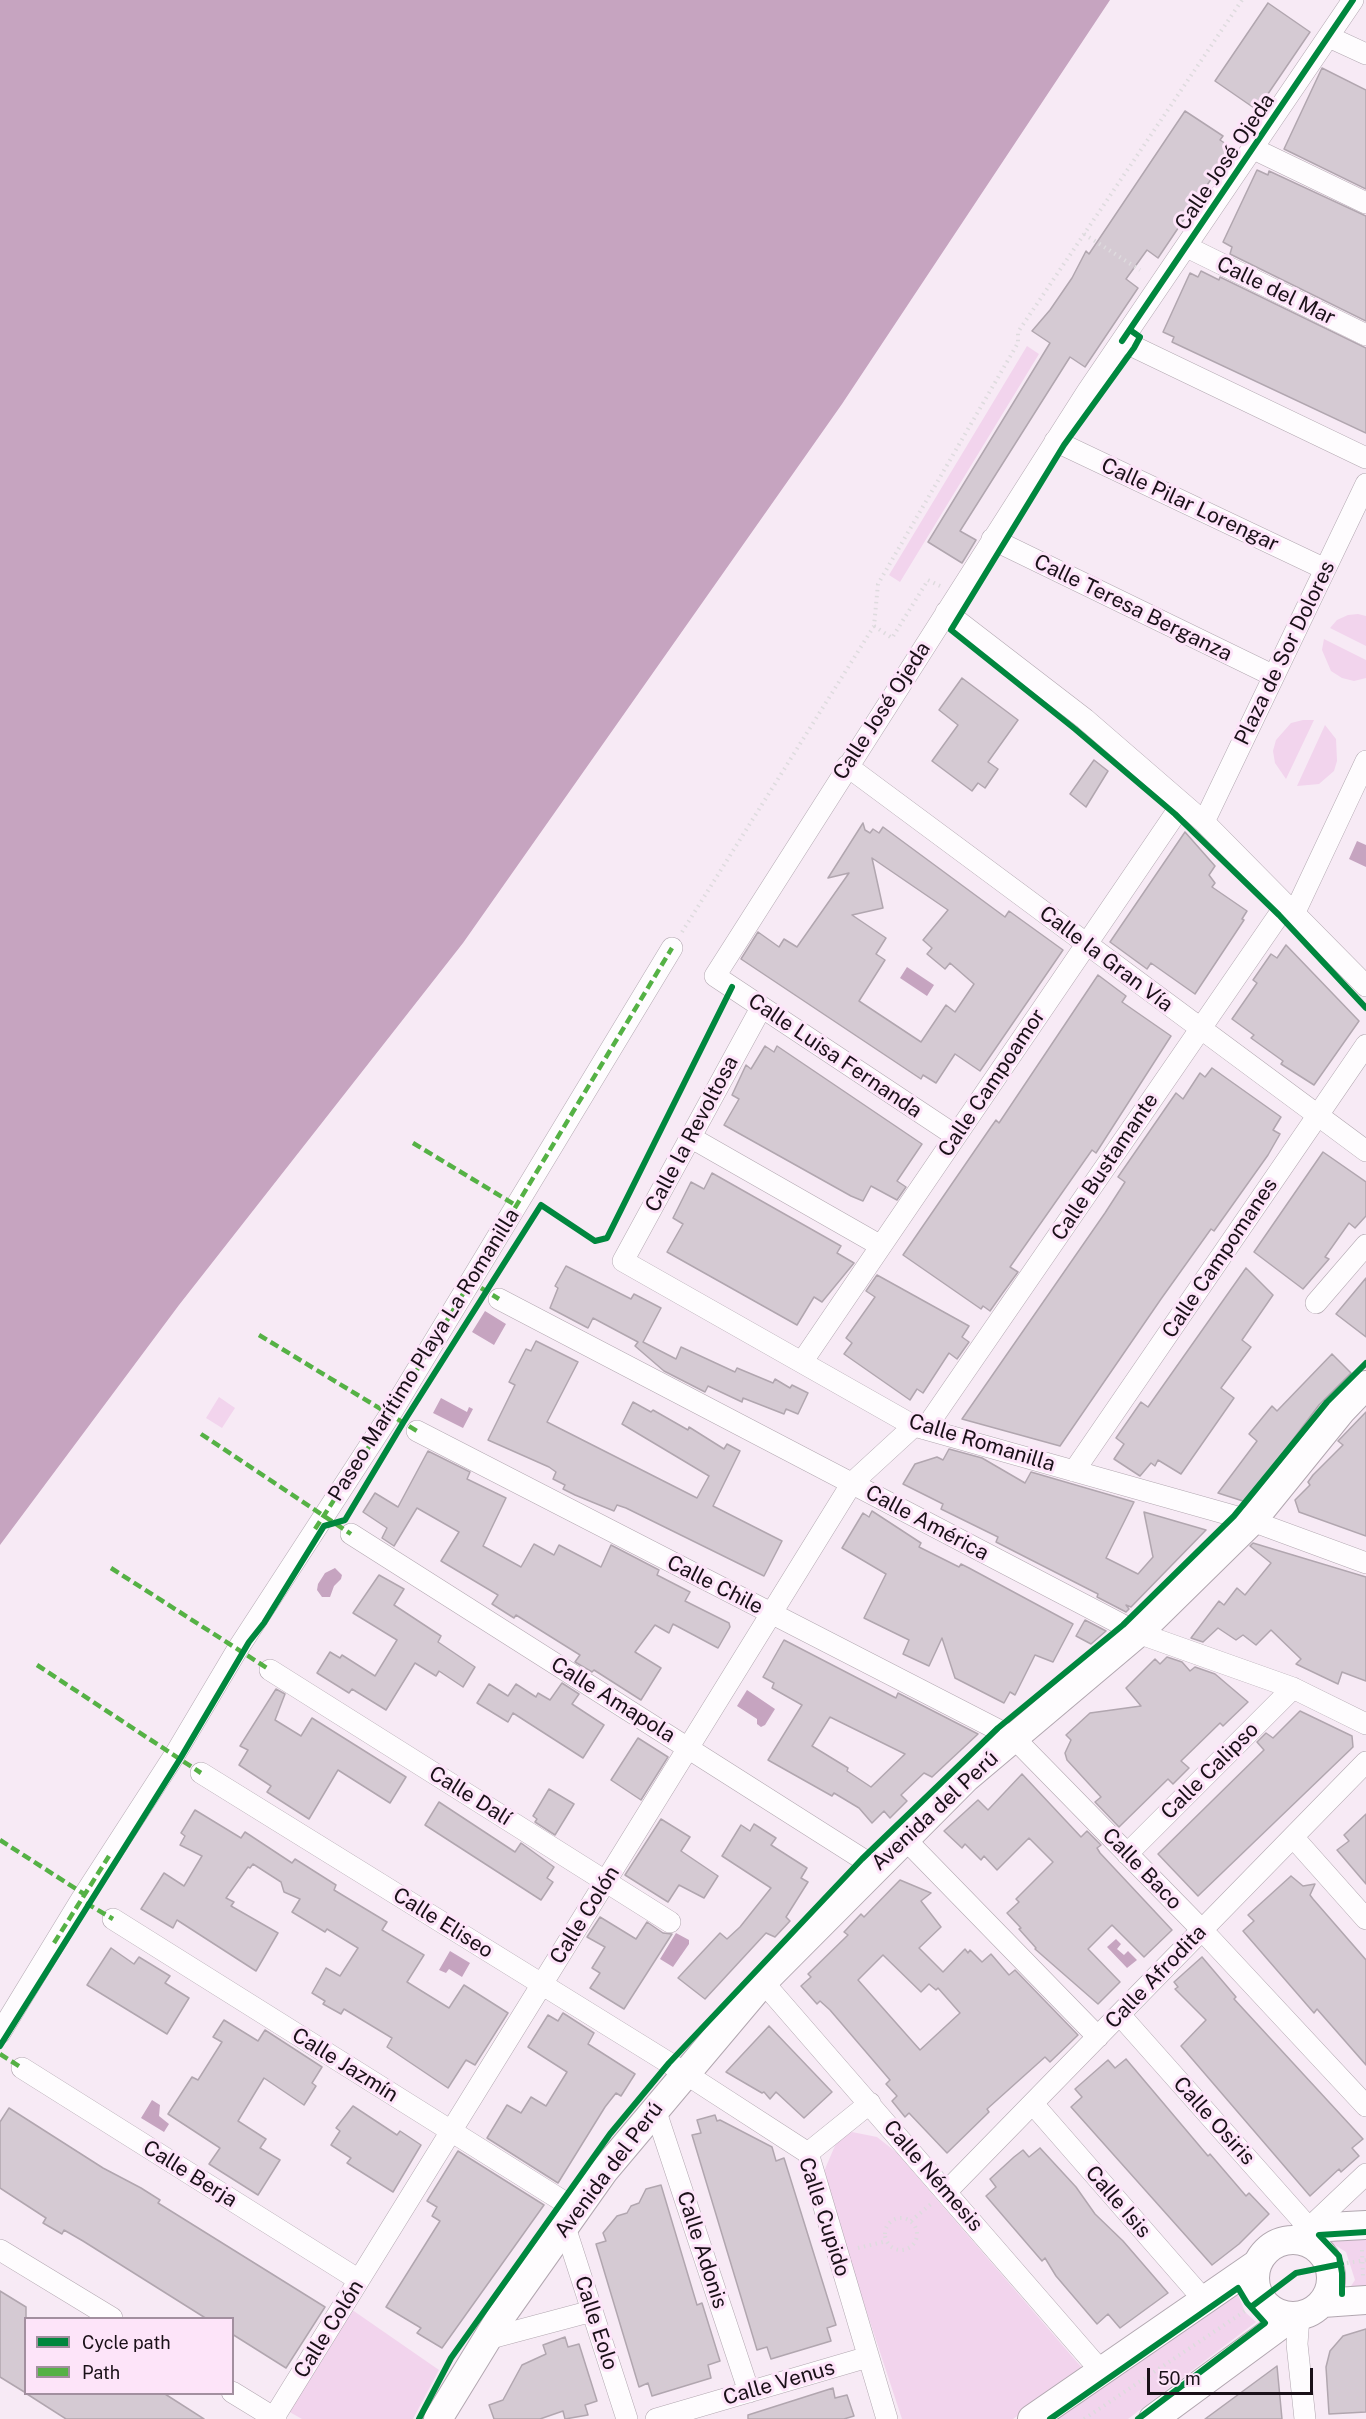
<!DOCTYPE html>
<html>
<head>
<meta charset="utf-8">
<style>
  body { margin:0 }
  #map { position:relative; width:1366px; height:2419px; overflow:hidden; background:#f7eaf5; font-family:"Public Sans",sans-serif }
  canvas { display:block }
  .legend { position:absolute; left:24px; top:2317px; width:210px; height:78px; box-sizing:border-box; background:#fde4f9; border:2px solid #a28f9f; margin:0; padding:8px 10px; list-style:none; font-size:18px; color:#1a1018 }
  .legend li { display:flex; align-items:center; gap:12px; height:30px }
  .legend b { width:30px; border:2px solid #a28f9f }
  .scale { position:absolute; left:1147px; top:2368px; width:166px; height:27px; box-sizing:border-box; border:3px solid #1a1018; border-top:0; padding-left:8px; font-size:18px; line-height:21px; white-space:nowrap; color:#1a1018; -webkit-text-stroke:4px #fde4f9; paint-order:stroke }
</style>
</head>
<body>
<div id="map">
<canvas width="1366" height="2419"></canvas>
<ul class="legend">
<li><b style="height:8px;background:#00873e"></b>Cycle path</li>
<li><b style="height:8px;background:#55b145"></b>Path</li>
</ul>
<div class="scale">50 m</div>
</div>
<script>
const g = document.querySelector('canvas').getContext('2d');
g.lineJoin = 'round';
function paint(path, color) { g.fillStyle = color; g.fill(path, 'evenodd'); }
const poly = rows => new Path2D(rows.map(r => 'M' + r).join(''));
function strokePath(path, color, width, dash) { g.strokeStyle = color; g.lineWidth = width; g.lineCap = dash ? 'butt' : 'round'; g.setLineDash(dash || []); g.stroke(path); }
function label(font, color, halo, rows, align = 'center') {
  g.font = font + ' "Public Sans",sans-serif'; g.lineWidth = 6; g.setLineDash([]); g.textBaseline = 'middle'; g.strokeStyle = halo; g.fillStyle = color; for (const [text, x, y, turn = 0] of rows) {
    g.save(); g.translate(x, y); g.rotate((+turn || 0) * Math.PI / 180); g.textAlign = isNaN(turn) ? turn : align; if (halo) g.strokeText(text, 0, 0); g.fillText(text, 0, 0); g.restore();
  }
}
paint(poly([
  [1027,346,1039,354,900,582,889,575],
  [1358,614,1366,616,1366,646,1330,628,1337,620,1348,615],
  [1324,639,1366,660,1366,678,1354,681,1342,678,1331,671,1322,650],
  [1303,720,1314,720,1286,779,1275,763,1273,751,1276,740,1291,723],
  [1325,725,1336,739,1337,761,1334,771,1319,784,1297,786],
  [219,1397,235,1408,222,1428,206,1418],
  [852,2132,877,2137,896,2152,1083,2369,1013,2419,902,2419,822,2176,837,2141],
  [1366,2236,1366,2291,1347,2292,1355,2280,1346,2252,1325,2239],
  [1237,2292,1245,2312,1256,2322,1128,2419,1057,2419],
  [348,2307,439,2370,413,2419,302,2419,286,2410]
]), '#f2d4ed');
paint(poly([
  [0,0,1110,0,842,404,463,943,179,1305,0,1545],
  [1357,841,1366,845,1366,867,1349,859],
  [907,967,934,985,927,996,900,978],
  [485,1311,506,1324,494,1345,472,1332],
  [441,1398,467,1412,469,1407,473,1409,463,1428,433,1413],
  [335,1568,342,1575,341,1579,334,1586,330,1597,322,1597,317,1590,318,1584,325,1573],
  [747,1690,775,1709,765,1725,761,1727,757,1724,757,1719,737,1706],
  [676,1933,689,1940,689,1944,673,1967,660,1959],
  [1116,1939,1121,1944,1117,1949,1124,1955,1128,1951,1137,1960,1127,1968,1107,1947],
  [450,1951,470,1963,462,1977,449,1969,446,1973,439,1970],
  [152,2100,160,2105,159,2116,169,2124,164,2132,141,2118]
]), '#c6a4c0');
const building = poly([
  [1268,3,1310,32,1257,110,1215,81,1268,3],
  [1322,68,1366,90,1366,189,1284,149,1322,68],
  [1185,111,1223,136,1220,140,1232,148,1158,258,1147,250,1126,279,1138,288,1085,367,1070,357,960,531,976,540,962,563,928,542,1050,343,1032,331,1050,310,1072,278,1086,251,1089,254,1185,111],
  [1257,170,1268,175,1269,171,1366,216,1366,321,1230,254,1232,247,1223,242,1257,170],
  [1201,271,1219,280,1220,277,1366,348,1366,433,1172,342,1174,337,1163,332,1190,273,1198,277,1201,271],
  [962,678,1018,720,988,762,998,769,985,788,978,783,972,791,932,761,958,725,939,710,962,678],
  [1094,760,1108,771,1086,807,1070,794,1094,760],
  [863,823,865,830,870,833,873,829,879,833,883,827,1005,917,1009,911,1063,950,980,1071,955,1054,936,1083,923,1075,921,1079,741,959,758,932,779,947,784,939,797,947,849,873,828,878,863,823],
  [872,858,948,910,923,940,932,948,927,954,945,969,950,963,974,984,955,1012,946,1005,921,1042,859,1001,885,960,876,954,886,938,852,915,883,908,872,858],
  [1185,832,1215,866,1209,875,1215,883,1212,887,1247,911,1242,919,1244,920,1195,994,1151,963,1147,969,1110,942,1185,832],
  [1286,945,1359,1021,1314,1085,1281,1064,1283,1061,1251,1038,1254,1035,1232,1019,1257,983,1253,980,1271,954,1277,958,1286,945],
  [1098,975,1126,996,1122,1002,1171,1036,1096,1153,1092,1150,1010,1267,1018,1272,1002,1294,990,1311,983,1306,981,1309,903,1255,991,1127,996,1120,999,1123,1098,975],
  [765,1046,774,1052,777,1046,922,1144,897,1181,906,1187,897,1200,871,1186,863,1201,851,1196,724,1125,739,1099,732,1095,746,1065,751,1069,765,1046],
  [1212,1068,1281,1117,1273,1130,1280,1134,1268,1155,1214,1231,1211,1229,1161,1299,1060,1446,962,1419,1105,1213,1125,1182,1118,1177,1176,1093,1183,1099,1200,1073,1205,1077,1212,1068],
  [1323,1152,1366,1182,1366,1216,1355,1228,1349,1223,1325,1257,1329,1259,1303,1289,1254,1252,1323,1152],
  [712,1173,841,1246,837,1253,854,1263,822,1302,814,1297,797,1325,667,1252,683,1224,673,1218,691,1182,704,1189,712,1173],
  [566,1266,631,1299,634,1294,661,1308,643,1342,676,1359,681,1347,735,1372,737,1368,773,1383,775,1379,790,1388,792,1385,808,1393,798,1414,786,1409,784,1414,743,1398,742,1402,708,1386,705,1392,664,1371,635,1346,638,1342,593,1318,588,1328,550,1308,558,1288,555,1286,566,1266],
  [1246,1268,1273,1295,1242,1340,1251,1347,1221,1388,1234,1398,1181,1474,1158,1460,1155,1466,1151,1463,1140,1476,1114,1459,1124,1444,1116,1438,1141,1402,1148,1407,1246,1268],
  [877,1275,969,1326,962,1337,969,1342,957,1359,949,1353,923,1393,917,1389,910,1400,844,1354,852,1343,846,1338,875,1297,866,1291,877,1275],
  [1366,1278,1366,1337,1336,1314,1366,1278],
  [536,1341,578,1362,547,1422,697,1498,709,1476,622,1424,633,1402,651,1412,653,1410,688,1430,689,1427,724,1449,727,1444,740,1451,713,1506,782,1541,764,1576,626,1508,617,1505,614,1511,575,1495,563,1489,565,1485,553,1479,556,1472,549,1467,488,1440,515,1385,509,1382,526,1349,531,1351,536,1341],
  [1332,1354,1351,1373,1319,1405,1246,1502,1218,1493,1257,1441,1249,1434,1272,1406,1277,1411,1332,1354],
  [1366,1412,1366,1536,1299,1512,1295,1500,1310,1485,1308,1482,1313,1475,1343,1445,1338,1441,1366,1412],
  [949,1449,982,1458,1025,1483,1031,1472,1134,1502,1106,1558,1138,1574,1153,1557,1144,1512,1206,1530,1131,1607,1126,1605,1129,1609,1126,1612,1097,1597,1098,1594,996,1542,998,1537,941,1509,943,1504,903,1484,915,1464,937,1457,943,1460,949,1449],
  [428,1451,470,1472,467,1479,506,1498,483,1546,521,1567,534,1544,554,1555,559,1545,601,1567,611,1545,659,1570,657,1575,690,1592,685,1601,729,1623,730,1627,718,1648,673,1624,669,1633,655,1625,635,1652,661,1668,641,1700,594,1670,592,1672,575,1662,580,1655,516,1615,514,1618,492,1604,498,1595,441,1561,459,1532,417,1508,394,1546,382,1538,387,1528,363,1512,375,1493,398,1507,428,1451],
  [872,1511,921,1543,919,1547,959,1567,961,1564,969,1568,1073,1624,1053,1662,1035,1655,1015,1695,1010,1692,1004,1703,955,1678,942,1638,929,1666,903,1654,909,1640,864,1618,886,1574,842,1548,863,1513,869,1517,872,1511],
  [1253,1543,1366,1577,1366,1681,1342,1672,1338,1684,1296,1664,1301,1659,1271,1630,1256,1645,1243,1635,1236,1640,1218,1628,1203,1642,1191,1638,1219,1601,1224,1605,1237,1588,1245,1595,1271,1563,1250,1546,1253,1543],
  [379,1575,404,1589,394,1605,441,1636,438,1642,475,1667,463,1687,439,1671,436,1676,415,1663,386,1710,352,1689,349,1693,317,1673,330,1652,340,1658,342,1655,375,1676,397,1640,353,1613,379,1575],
  [1085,1620,1106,1631,1091,1644,1076,1636,1085,1620],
  [784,1640,896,1698,898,1693,978,1734,932,1777,924,1773,901,1795,907,1801,890,1818,884,1811,872,1823,859,1808,834,1793,832,1796,768,1760,802,1705,772,1688,774,1683,763,1677,784,1640],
  [830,1717,905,1754,871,1787,847,1771,848,1768,812,1746,830,1717],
  [1167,1657,1182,1662,1190,1671,1195,1667,1215,1674,1248,1702,1223,1726,1220,1723,1181,1761,1189,1768,1173,1784,1168,1779,1119,1827,1095,1802,1101,1797,1067,1760,1065,1753,1071,1740,1066,1735,1090,1713,1141,1706,1126,1688,1155,1659,1160,1664,1167,1657],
  [562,1683,579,1694,572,1704,604,1725,583,1758,513,1713,508,1722,477,1703,489,1684,508,1696,516,1684,536,1697,538,1693,550,1700,562,1683],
  [276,1689,285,1694,275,1720,301,1736,312,1718,406,1777,390,1803,338,1770,309,1819,267,1792,271,1786,239,1765,248,1750,240,1746,276,1689],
  [1300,1711,1352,1736,1353,1747,1198,1896,1158,1854,1264,1750,1257,1742,1266,1733,1273,1738,1300,1711],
  [638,1738,668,1757,641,1800,611,1780,638,1738],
  [1022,1774,1081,1837,1087,1831,1101,1845,1097,1848,1100,1853,1172,1930,1144,1957,1112,1925,1088,1949,1120,1982,1098,2004,1035,1949,1036,1948,1019,1929,1021,1928,1007,1913,1019,1902,1016,1899,1053,1862,1029,1838,997,1870,984,1856,981,1860,965,1844,962,1848,944,1831,978,1800,988,1810,1022,1774],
  [549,1789,574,1804,555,1835,535,1822,537,1819,533,1816,549,1789],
  [439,1802,515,1852,521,1843,554,1867,547,1878,553,1882,541,1900,425,1825,439,1802],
  [195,1810,241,1838,245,1832,292,1863,295,1859,336,1885,334,1890,387,1922,382,1930,424,1955,407,1982,449,2008,464,1985,508,2013,475,2065,466,2060,448,2088,387,2047,392,2038,344,2009,341,2014,323,2004,325,2001,312,1993,326,1968,340,1976,358,1948,327,1929,325,1932,292,1912,300,1899,284,1892,281,1882,253,1864,250,1868,248,1867,226,1898,234,1902,231,1906,278,1933,256,1971,177,1920,173,1928,141,1909,164,1873,184,1886,202,1856,180,1845,185,1836,181,1833,195,1810],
  [1366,1814,1366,1884,1337,1850,1349,1841,1344,1835,1366,1814],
  [661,1819,690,1837,681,1851,718,1876,704,1898,679,1885,668,1902,625,1875,661,1819],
  [754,1824,776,1838,771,1845,807,1868,801,1878,808,1882,786,1917,790,1921,775,1937,766,1933,705,1999,678,1978,720,1933,727,1939,740,1927,771,1888,722,1856,741,1825,750,1831,754,1824],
  [1291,1876,1303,1886,1315,1884,1310,1895,1313,1899,1366,1960,1366,2065,1317,2009,1314,2013,1243,1931,1254,1921,1248,1915,1291,1876],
  [900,1880,931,1893,921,1901,941,1927,919,1948,943,1972,965,1949,968,1953,970,1950,982,1962,991,1954,1009,1975,1015,1970,1078,2035,1050,2062,1045,2057,987,2109,989,2112,947,2153,909,2113,905,2117,892,2101,897,2096,886,2084,890,2080,830,2010,820,2001,817,2004,801,1986,811,1977,808,1974,848,1935,844,1932,861,1914,864,1917,900,1880],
  [883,1955,921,1992,929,1984,936,1990,938,1988,960,2013,920,2050,858,1980,883,1955],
  [600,1917,636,1939,647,1922,663,1933,672,1934,624,2009,590,1988,600,1973,592,1968,605,1947,587,1937,600,1917],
  [111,1948,134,1964,139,1957,170,1976,165,1983,189,1998,167,2034,87,1985,111,1948],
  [1202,1957,1236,1997,1234,1999,1363,2139,1352,2148,1359,2156,1341,2172,1339,2169,1310,2196,1181,2046,1206,2020,1175,1989,1178,1987,1174,1982,1202,1957],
  [563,2013,594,2033,588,2044,635,2074,621,2096,616,2093,605,2107,558,2183,487,2138,507,2105,521,2113,531,2097,546,2106,567,2072,528,2047,548,2015,558,2021,563,2013],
  [224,2020,258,2041,265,2030,322,2067,312,2083,316,2086,304,2105,264,2078,238,2121,266,2139,260,2148,280,2160,258,2195,209,2164,220,2148,168,2114,192,2077,198,2080,222,2042,213,2037,224,2020],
  [769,2026,832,2092,804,2118,776,2092,770,2099,764,2092,762,2093,726,2072,769,2026],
  [1126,2059,1208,2156,1210,2154,1246,2196,1249,2193,1269,2214,1239,2244,1212,2265,1071,2107,1082,2097,1075,2089,1108,2060,1115,2068,1126,2059],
  [353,2106,397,2135,400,2131,421,2145,393,2192,347,2163,351,2158,331,2145,340,2131,336,2128,353,2106],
  [9,2108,103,2168,141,2188,160,2200,158,2203,325,2307,286,2368,232,2334,232,2319,207,2319,83,2241,64,2230,62,2234,43,2223,46,2218,0,2188,0,2122,9,2108],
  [715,2115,717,2121,720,2120,772,2147,776,2161,784,2158,836,2325,827,2328,831,2341,771,2359,767,2347,757,2350,692,2135,701,2133,697,2120,715,2115],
  [1040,2148,1076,2187,1095,2214,1123,2241,1168,2293,1120,2328,1108,2314,1097,2324,1056,2276,1045,2258,1042,2261,986,2196,996,2187,990,2179,1014,2157,1023,2150,1029,2157,1040,2148],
  [458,2151,544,2205,442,2348,417,2333,421,2328,386,2307,440,2221,432,2216,437,2207,427,2201,458,2151],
  [661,2185,697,2305,702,2303,720,2361,708,2365,711,2378,652,2396,648,2383,639,2387,596,2244,606,2241,603,2233,617,2216,627,2213,631,2206,639,2203,646,2189,661,2185],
  [0,2291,26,2307,26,2393,0,2377,0,2291],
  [1366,2329,1366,2412,1329,2414,1326,2367,1330,2351,1343,2336,1366,2329],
  [565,2337,568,2347,579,2344,597,2401,585,2405,588,2415,565,2419,563,2411,540,2419,494,2419,489,2405,503,2400,522,2365,546,2354,543,2345,565,2337],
  [1277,2366,1282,2419,1205,2419,1277,2366],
  [833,2388,835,2398,847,2395,854,2416,844,2419,748,2419,748,2415,833,2388],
  [27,2394,165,2394,204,2419,66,2419,27,2394]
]);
paint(building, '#d5cad3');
strokePath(building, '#b1a6af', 1.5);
const street = poly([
  [1329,37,1366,54],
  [1254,149,1366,203],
  [1187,247,1366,335],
  [1122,341,1366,458],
  [1055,441,1325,569],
  [992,539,1274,676],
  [946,612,1085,719,1204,822,1366,986],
  [847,766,1366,1151],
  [1204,822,1366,484],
  [1294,914,1366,761],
  [761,1008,623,1261,914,1426,1252,1521,1366,1563],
  [956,1136,715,976,1087,392,1353,0],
  [690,1137,881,1246],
  [499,1299,1138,1633,1293,1688,1366,1724],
  [1316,1303,1366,1245],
  [802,1362,1182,804],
  [925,1429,1285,906],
  [417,1431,1014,1738,1202,1930,1366,2106],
  [1074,1471,1366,1045],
  [351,1534,875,1867],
  [270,1670,670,1922],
  [201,1773,669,2063,808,2153,887,2419],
  [1293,1837,1366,1919],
  [904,1838,1098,2037],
  [1127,1854,1293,1688],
  [113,1919,577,2210],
  [763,1982,1101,2371],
  [1120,2015,1309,2228],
  [0,2033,81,1900,174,1756,237,1650,391,1413,672,948],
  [22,2068,359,2280],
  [1033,2104,1204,2300],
  [655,2109,749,2392],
  [808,2153,870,2103],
  [946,2192,1366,1762],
  [565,2227,627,2419],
  [1289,2240,1309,2228,1366,2174],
  [0,2250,112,2318],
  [1299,2316,1297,2344,1305,2419],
  [487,2339,592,2311],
  [232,2392,276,2419],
  [273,2419,852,1483,914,1426],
  [656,2419,868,2357]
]);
const secondary = poly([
  [1309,2228,1366,2225],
  '1255 2278a38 38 0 1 1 76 0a38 38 0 1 1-76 0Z',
  [1323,2303,1366,2300],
  [438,2419,500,2318,604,2171,763,1982,966,1778,1138,1633,1252,1521,1342,1410,1366,1385],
  [1032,2419,1258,2263],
  [1153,2419,1293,2316]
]);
strokePath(street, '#b2a7b0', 22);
strokePath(secondary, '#b2a7b0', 30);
strokePath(poly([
  [1084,234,1140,270],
  [874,626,892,638,928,580,940,586],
  [682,932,874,626,878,584,1018,343,1018,332,1242,0],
  '885 2234a16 16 0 1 1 32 0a16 16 0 1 1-32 0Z',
  [911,2221,931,2204],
  [858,2248,887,2241],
  [1362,2250,1363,2276],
  [1341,2264,1366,2260],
  [1084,2419,1251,2307]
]), '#dedbde', 4, [1.5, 4.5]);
strokePath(street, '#fefcfe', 21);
strokePath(secondary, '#fefcfe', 28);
strokePath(poly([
  [413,1143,517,1206],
  [481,1288,499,1299],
  [259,1335,417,1431],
  [201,1434,351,1534],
  [315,1529,391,1413,672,948],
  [111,1568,270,1670],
  [37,1665,201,1773],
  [0,1840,84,1894],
  [86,1903,113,1919],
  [54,1943,109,1856],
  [0,2054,22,2068]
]), '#55b145', 4.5, [9, 4.5]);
strokePath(poly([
  [1130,330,1140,337,1134,348,1064,445,951,630,1075,729,1175,814,1279,915,1366,1008],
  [1122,341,1353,0],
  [0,2046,180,1759,249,1642,264,1623,324,1526,345,1520,403,1423,541,1205,595,1241,607,1238,732,987],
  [1342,2294,1342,2273,1339,2256,1319,2235,1366,2232],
  [1251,2307,1296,2273,1341,2264],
  [419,2419,451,2358,610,2134,669,2063,862,1859,998,1728,1123,1625,1234,1516,1327,1402,1366,1363],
  [1050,2419,1238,2288,1247,2303,1265,2323,1138,2419]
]), '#00873e', 6);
label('21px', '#1a1018', '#fde4f9', [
  ["Calle José Ojeda",1225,162,-56],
  ["Calle del Mar",1276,291,26],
  ["Calle Pilar Lorengar",1190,505,25],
  ["Calle Teresa Berganza",1133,608,26],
  ["Plaza de Sor Dolores",1285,653,-64],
  ["Calle José Ojeda",882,711,-57],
  ["Calle la Gran Vía",1106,959,37],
  ["Calle Luisa Fernanda",835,1056,34],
  ["Calle Campoamor",992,1083,-56],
  ["Calle la Revoltosa",692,1134,-62],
  ["Calle Bustamante",1105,1167,-56],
  ["Calle Campomanes",1220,1258,-56],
  ["Paseo Marítimo Playa La Romanilla",424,1355,-58],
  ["Calle Romanilla",982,1443,17],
  ["Calle América",927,1523,28],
  ["Calle Chile",715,1585,27],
  ["Calle Amapola",613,1700,32],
  ["Calle Calipso",1210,1771,-45],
  ["Calle Dalí",470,1796,32],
  ["Avenida del Perú",935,1811,-43],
  ["Calle Baco",1142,1869,46],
  ["Calle Colón",585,1915,-58],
  ["Calle Eliseo",443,1923,32],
  ["Calle Afrodita",1156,1977,-46],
  ["Calle Jazmín",345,2065,32],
  ["Calle Osiris",1214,2121,48],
  ["Avenida del Perú",609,2170,-53],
  ["Calle Berja",190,2174,32],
  ["Calle Némesis",933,2176,49],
  ["Calle Isis",1118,2202,49],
  ["Calle Cupido",824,2217,72],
  ["Calle Adonis",702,2250,72],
  ["Calle Eolo",596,2323,72],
  ["Calle Colón",329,2329,-58],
  ["Calle Venus",779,2383,-16]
]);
</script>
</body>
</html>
